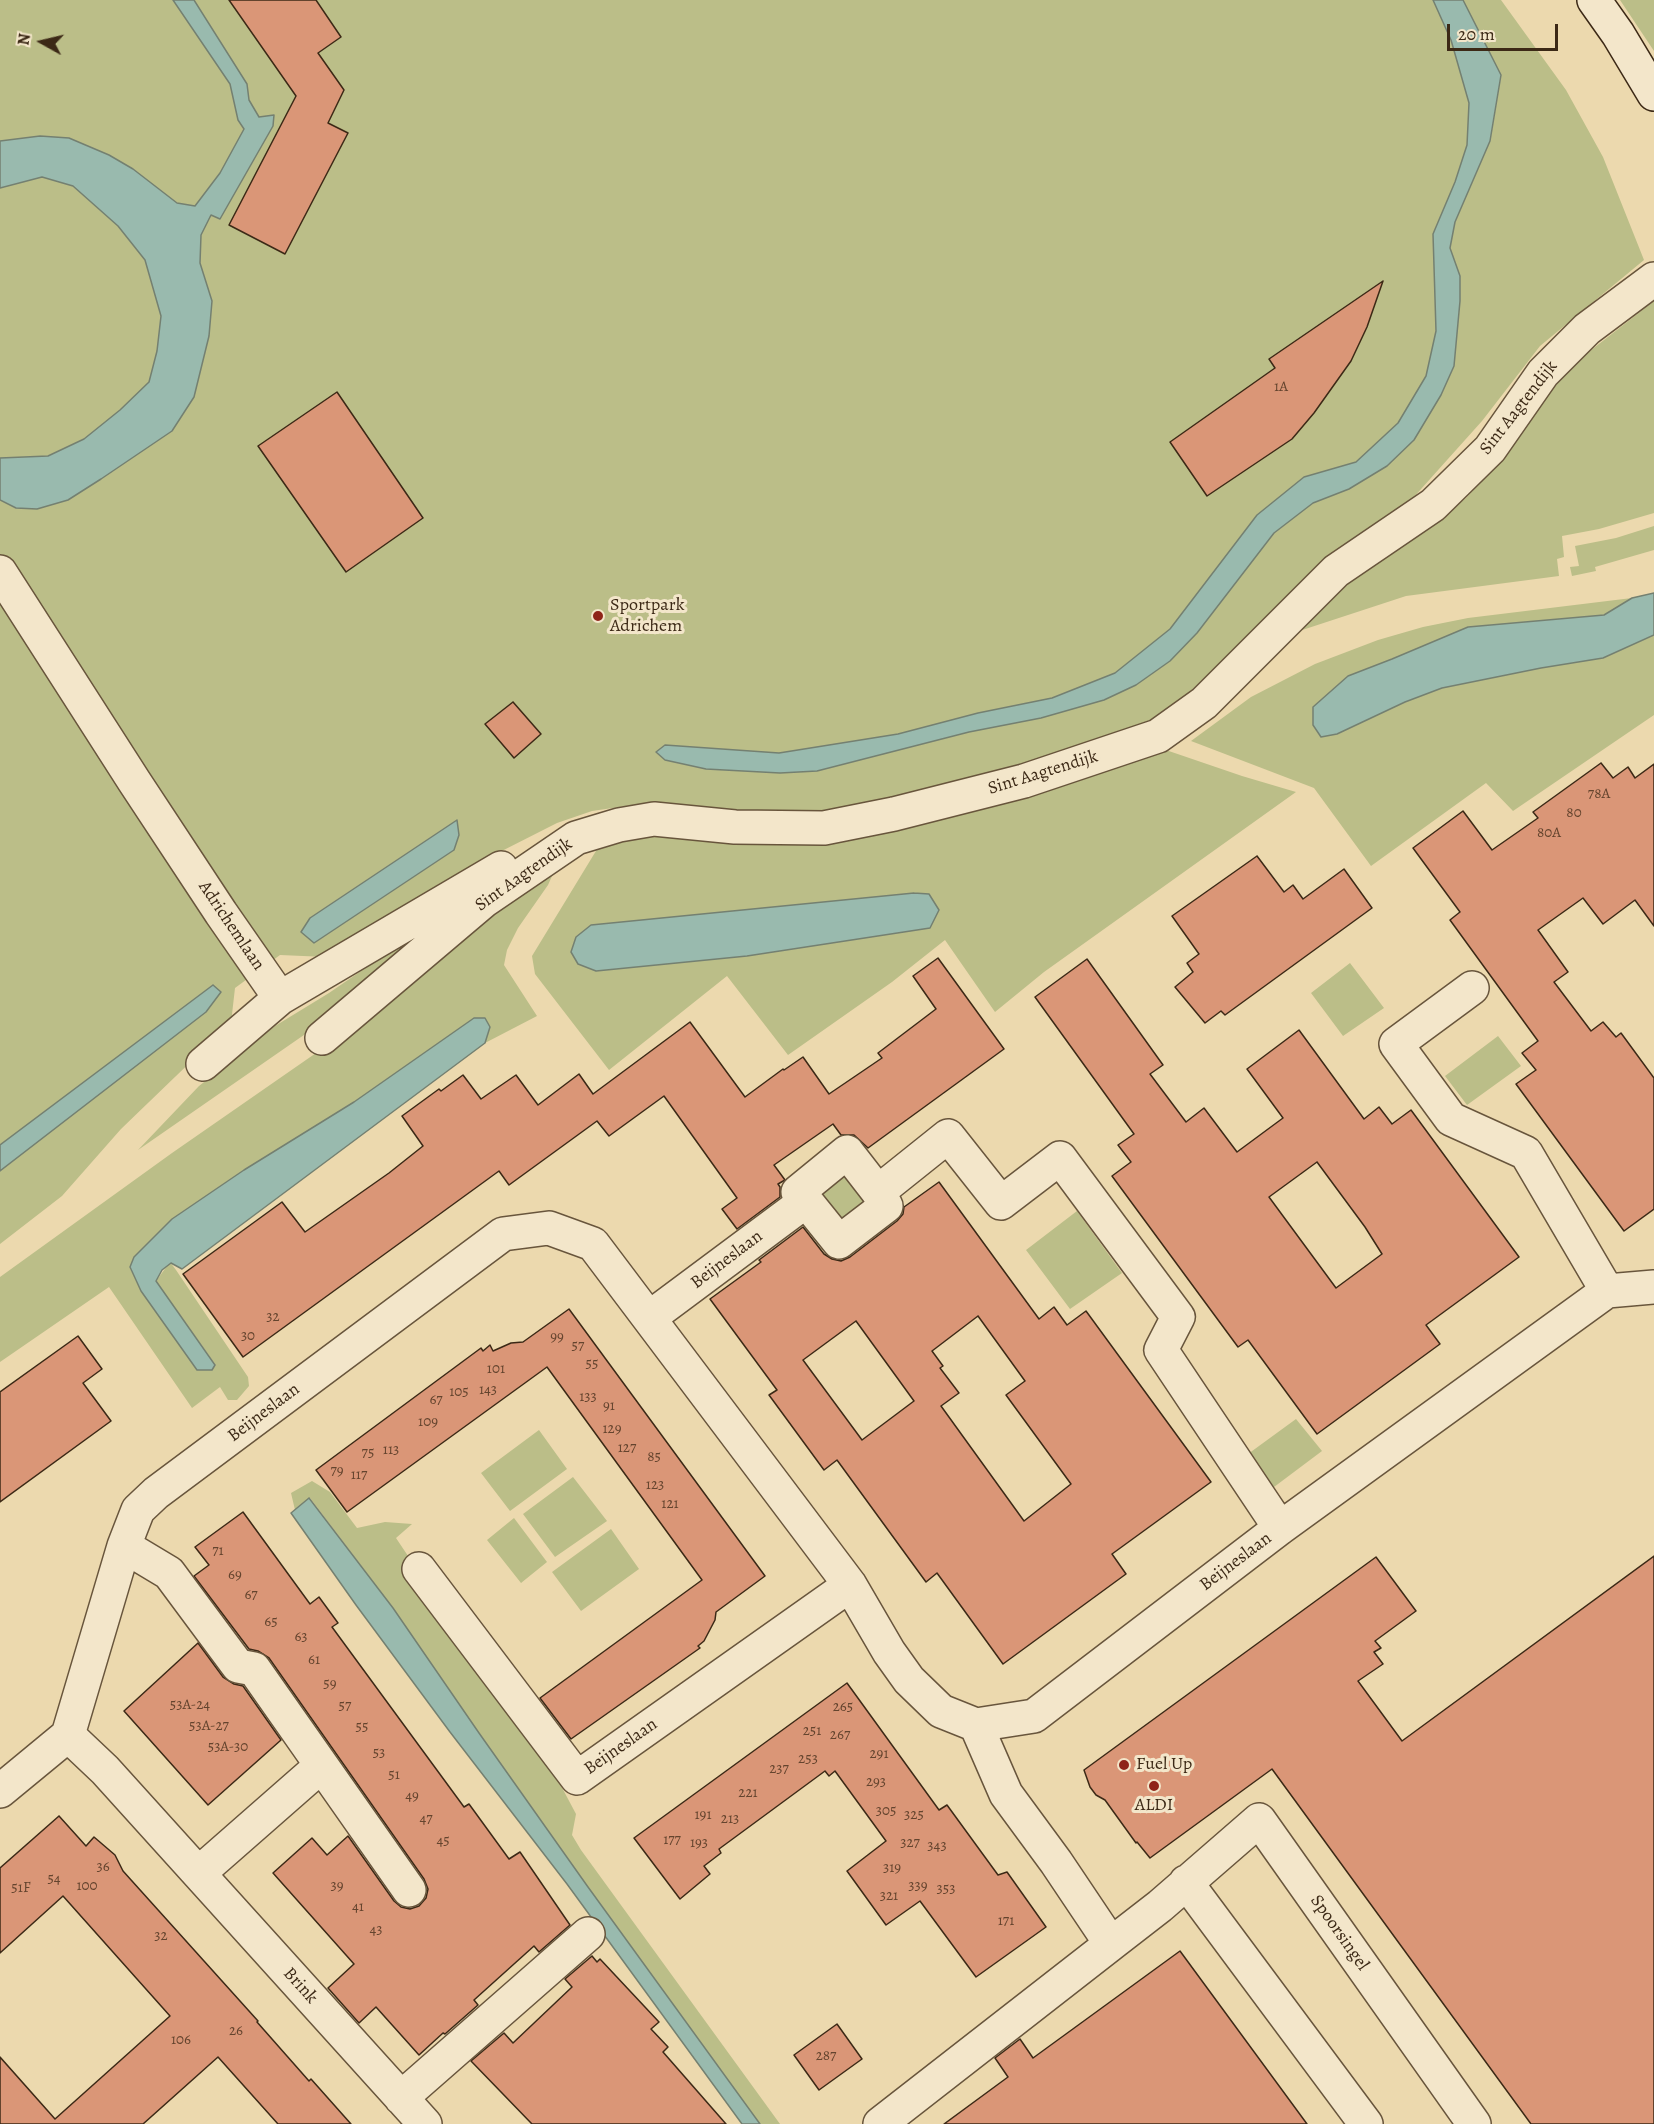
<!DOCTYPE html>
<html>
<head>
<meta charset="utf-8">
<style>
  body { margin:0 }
  #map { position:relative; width:1654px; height:2124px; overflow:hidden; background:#ecd9ae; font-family:Alegreya,serif }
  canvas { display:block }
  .north { position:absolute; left:12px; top:12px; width:60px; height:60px; -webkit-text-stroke:4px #f3e6ca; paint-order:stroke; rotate:278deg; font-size:16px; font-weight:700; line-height:24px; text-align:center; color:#3c2916 }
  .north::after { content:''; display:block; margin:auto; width:21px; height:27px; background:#3c2916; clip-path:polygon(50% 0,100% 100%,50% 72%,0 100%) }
  .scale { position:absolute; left:1447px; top:24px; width:111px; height:27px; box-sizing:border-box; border:3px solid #3c2916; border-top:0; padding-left:8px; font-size:18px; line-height:21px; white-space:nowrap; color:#3c2916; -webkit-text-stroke:4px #f3e6ca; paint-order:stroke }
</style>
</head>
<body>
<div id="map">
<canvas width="1654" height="2124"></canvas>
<div class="north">N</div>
<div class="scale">20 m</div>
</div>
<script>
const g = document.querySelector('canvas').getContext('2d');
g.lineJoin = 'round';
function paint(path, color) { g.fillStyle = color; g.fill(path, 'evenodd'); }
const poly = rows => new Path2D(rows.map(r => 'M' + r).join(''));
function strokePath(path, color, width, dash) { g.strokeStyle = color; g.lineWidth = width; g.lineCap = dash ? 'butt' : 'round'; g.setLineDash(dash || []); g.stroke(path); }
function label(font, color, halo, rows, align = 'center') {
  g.font = font + ' Alegreya,serif'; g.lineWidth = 6; g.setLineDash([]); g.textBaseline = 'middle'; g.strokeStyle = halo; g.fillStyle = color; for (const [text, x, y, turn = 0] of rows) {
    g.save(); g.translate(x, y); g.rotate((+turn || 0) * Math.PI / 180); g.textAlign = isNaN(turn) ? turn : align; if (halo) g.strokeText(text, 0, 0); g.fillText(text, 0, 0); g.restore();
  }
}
paint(poly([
  [0,0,1449,0,1483,78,1474,161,1444,240,1452,314,1440,378,1381,456,1314,488,1229,574,1161,658,1077,698,892,744,771,763,669,754,662,757,665,760,706,769,780,773,817,771,969,732,1041,718,1104,700,1136,685,1170,661,1197,633,1274,533,1313,503,1349,489,1386,466,1414,440,1441,395,1454,366,1460,301,1459,276,1450,248,1455,222,1490,141,1501,76,1463,0,1501,0,1566,90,1603,157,1644,260,1540,346,1482,421,1413,498,1330,554,1219,677,1171,711,1144,726,1099,745,962,783,853,808,806,814,755,814,640,804,592,811,557,823,486,859,359,940,326,957,280,955,235,988,231,1023,121,1129,62,1196,0,1244,0,1171,208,1009,0,1160],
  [458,837,454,850,314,943,307,937],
  [1620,0,1654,0,1654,51],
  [1654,301,1654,513,1599,529,1562,536,1564,557,1557,559,1559,576,1406,596,1290,634,1342,584,1431,527,1466,498,1493,469,1536,406,1581,358],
  [1654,526,1654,550,1595,567,1596,571,1572,576,1570,567,1579,566,1575,546,1616,538],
  [1632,598,1604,615,1468,627,1392,659,1348,676,1373,716,1405,702,1442,688,1541,668,1603,658,1654,635,1654,715,1513,811,1486,783,1371,866,1314,788,1191,741,1251,697,1315,664,1378,640,1423,627,1468,618],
  [1160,748,1242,776,1296,792,1044,972,995,1012,945,940,892,982,788,1055,727,976,609,1070,535,974,532,956,599,846,648,833,816,842,869,837,953,815],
  [930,928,747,956,596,971,578,964,571,952],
  [560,858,548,885,518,928,507,950,504,965,537,1016,485,1043,490,1027,485,1018,474,1018,354,1102,244,1170,172,1219,134,1257,130,1268,141,1291,197,1370,215,1364,156,1281,170,1262,176,1270,248,1377,249,1386,237,1400,228,1400,220,1387,192,1408,109,1287,0,1362,0,1277,172,1153,329,1044],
  [457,905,327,1019,138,1150,199,1086,275,1026,329,993],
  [1350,963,1384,1008,1343,1036,1311,993],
  [1498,1036,1521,1066,1467,1105,1445,1076],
  [847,1161,879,1204,838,1233,807,1192],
  [1077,1211,1122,1273,1070,1309,1026,1250],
  [1296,1419,1322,1451,1274,1487,1248,1454],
  [539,1430,567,1469,510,1511,481,1473],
  [573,1477,607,1521,555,1557,523,1514],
  [312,1481,330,1492,357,1528,385,1522,412,1524,396,1538,559,1782,576,1814,572,1835,581,1850,780,2124,760,2124,588,1887,479,1733,393,1608,310,1498,295,1510,291,1493],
  [514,1518,547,1562,521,1583,487,1540],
  [611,1529,639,1569,581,1611,552,1572]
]), '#bbbe88');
const water = poly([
  [173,0,194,0,247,84,249,100,259,117,274,115,273,126,220,219,211,215,201,235,200,263,212,301,209,336,194,397,172,431,101,479,68,500,37,509,16,508,0,500,0,458,48,456,84,439,120,410,149,382,157,351,161,316,145,260,118,226,73,186,42,177,0,188,0,141,40,136,69,138,109,155,133,169,177,203,195,206,220,173,244,129,238,120,230,84,173,0],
  [1433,0,1463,0,1501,75,1490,141,1455,222,1450,248,1460,276,1460,301,1454,366,1441,395,1414,440,1387,466,1349,489,1313,503,1274,533,1197,633,1170,661,1136,685,1104,700,1041,718,969,732,817,771,780,773,706,769,665,760,656,752,665,745,779,753,898,734,978,713,1052,698,1115,673,1170,629,1257,515,1304,477,1356,462,1398,423,1426,376,1436,331,1433,234,1455,182,1467,145,1469,103,1451,40,1433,0],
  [1654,593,1654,635,1603,658,1541,668,1442,688,1405,702,1337,734,1321,737,1313,725,1313,707,1348,676,1392,659,1468,627,1604,615,1632,598,1654,593],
  [457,820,459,835,454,850,314,943,301,932,310,918,457,820],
  [914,893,929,894,939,910,930,928,747,956,596,971,578,964,571,952,576,937,591,925,914,893],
  [213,985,221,992,206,1012,0,1171,0,1145,213,985],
  [474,1018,485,1018,490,1027,485,1043,182,1269,171,1263,162,1270,156,1281,215,1365,212,1370,197,1370,141,1291,130,1267,134,1257,172,1219,244,1170,354,1102,474,1018],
  [309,1498,393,1608,479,1733,588,1887,760,2124,742,2124,567,1884,450,1732,356,1605,291,1513,309,1498]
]);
paint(water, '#99baae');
strokePath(water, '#748071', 1.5);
const building = poly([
  [229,0,316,0,341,37,318,53,344,90,328,123,348,133,285,254,229,225,296,96,229,0],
  [1383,281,1367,327,1351,361,1314,413,1292,439,1207,496,1170,442,1275,368,1269,359,1383,281],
  [337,392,423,518,346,572,258,446,337,392],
  [513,702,541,734,514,758,485,724,513,702],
  [1601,763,1613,778,1628,767,1635,778,1654,764,1654,926,1635,900,1603,924,1583,898,1538,930,1568,972,1554,982,1591,1031,1603,1022,1616,1037,1621,1033,1654,1078,1654,1209,1624,1231,1516,1084,1536,1070,1522,1053,1538,1041,1450,920,1460,912,1413,848,1463,811,1492,850,1538,818,1533,812,1601,763],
  [1257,856,1284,892,1293,885,1303,899,1344,869,1372,908,1225,1015,1221,1011,1205,1023,1175,987,1193,972,1187,963,1199,954,1172,916,1257,856],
  [938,958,1004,1049,868,1148,854,1135,841,1135,833,1124,774,1165,785,1180,778,1184,780,1187,780,1197,737,1229,722,1209,737,1198,664,1096,609,1136,597,1121,509,1185,499,1171,243,1357,183,1274,282,1202,305,1232,389,1173,423,1146,402,1116,439,1089,441,1091,463,1075,481,1099,516,1075,538,1105,579,1074,593,1094,690,1022,745,1097,783,1069,784,1070,803,1057,829,1094,882,1058,878,1053,936,1009,913,976,938,958],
  [1087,959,1163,1065,1150,1074,1186,1122,1204,1108,1237,1152,1283,1118,1247,1069,1299,1030,1364,1119,1379,1107,1392,1124,1411,1110,1519,1257,1426,1325,1440,1344,1317,1434,1248,1340,1238,1347,1112,1176,1131,1162,1118,1145,1134,1134,1035,997,1087,959],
  [1317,1162,1365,1227,1382,1254,1336,1288,1269,1197,1317,1162],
  [939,1182,1039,1319,1054,1307,1067,1325,1086,1311,1211,1482,1112,1554,1126,1574,1003,1664,937,1573,926,1582,837,1460,824,1470,769,1395,777,1390,710,1299,761,1262,759,1260,803,1227,824,1254,832,1259,841,1261,850,1257,897,1221,903,1214,904,1207,939,1182],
  [978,1316,1025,1381,1006,1395,1071,1484,1024,1521,941,1406,959,1393,940,1368,943,1366,932,1351,978,1316],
  [856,1321,914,1401,862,1440,803,1360,856,1321],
  [569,1309,765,1576,716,1612,715,1620,704,1641,698,1646,700,1648,571,1739,540,1698,702,1580,547,1367,347,1512,316,1470,481,1348,483,1351,490,1345,493,1351,511,1343,523,1342,569,1309],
  [78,1336,102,1369,83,1383,111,1421,0,1502,0,1392,78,1336],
  [243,1512,310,1604,319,1597,338,1623,332,1627,464,1807,469,1804,509,1859,520,1852,570,1925,539,1952,534,1946,474,2000,478,2005,445,2034,443,2033,419,2055,376,2007,359,2023,328,1988,354,1964,273,1873,312,1838,327,1855,348,1836,394,1901,401,1907,410,1909,419,1906,426,1898,428,1889,424,1879,269,1658,258,1651,249,1649,194,1576,209,1565,195,1547,243,1512],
  [1654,1556,1654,2124,1531,2124,1272,1769,1150,1858,1137,1842,1136,1843,1105,1800,1096,1795,1090,1787,1084,1770,1376,1557,1416,1611,1375,1641,1381,1648,1374,1652,1383,1664,1358,1681,1402,1741,1654,1556],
  [198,1643,223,1677,234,1684,243,1686,281,1740,208,1805,124,1711,198,1643],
  [847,1683,939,1810,947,1805,998,1875,1007,1872,1046,1927,976,1977,920,1901,886,1925,847,1871,886,1841,835,1771,829,1776,825,1771,719,1849,721,1853,704,1866,710,1874,680,1899,634,1838,847,1683],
  [59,1816,86,1846,94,1837,115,1855,123,1871,258,2021,257,2022,309,2081,311,2079,351,2124,278,2124,218,2057,143,2124,0,2124,0,2057,55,2119,170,2016,63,1896,0,1953,0,1868,59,1816],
  [1180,1951,1307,2124,944,2124,1008,2077,995,2058,1020,2039,1033,2058,1180,1951],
  [592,1956,597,1962,600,1959,659,2022,651,2029,668,2047,663,2052,726,2124,532,2124,471,2061,504,2033,513,2043,572,1987,565,1979,592,1956],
  [837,2024,862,2059,819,2090,794,2055,837,2024]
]);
paint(building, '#da9677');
strokePath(building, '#3c2916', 1.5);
const street = poly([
  [0,572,134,781,221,913,280,998],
  [1472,988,1396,1044,1451,1119,1526,1153,1607,1291],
  [322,1038,485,900,576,838,619,825,654,819,735,827,824,828,894,814,1024,781,1158,736,1204,703,1336,571,1433,505,1490,449,1543,373,1587,329,1654,279],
  [203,1064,280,998,501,868],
  [878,1192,948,1136,1001,1203,1060,1158,1178,1317,1161,1350,1280,1528],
  [649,1318,806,1201,798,1192,847,1152,878,1192,886,1206,839,1242,806,1201],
  [124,1546,169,1573,238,1666,254,1669,409,1890],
  [419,1569,577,1778,850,1585],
  [976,1725,1006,1794,1056,1862,1111,1944,1160,1906,1259,1820,1474,2124],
  [68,1735,105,1770,425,2124],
  [0,1791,68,1735,124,1546,138,1510,156,1493,503,1234,549,1228,593,1244,850,1585,889,1652,909,1680,941,1711,976,1725,1034,1716,1280,1528,1607,1291,1654,1287],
  [199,1873,321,1766],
  [1186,1882,1366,2124],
  [401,2098,588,1934],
  [880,2124,1111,1944]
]);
const secondary = poly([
  [1594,0,1618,34,1654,94]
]);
strokePath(street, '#68553c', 36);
strokePath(secondary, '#3c2916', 36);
strokePath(street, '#f3e6ca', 33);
strokePath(secondary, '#f3e6ca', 33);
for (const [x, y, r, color] of [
  [598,616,6,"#8f2418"],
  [1124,1765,6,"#8f2418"],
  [1154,1786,6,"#8f2418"]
]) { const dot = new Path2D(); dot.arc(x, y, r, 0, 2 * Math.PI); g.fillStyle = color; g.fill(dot); strokePath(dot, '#f3e6ca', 2); }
label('15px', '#64442e', null, [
  ["1A",1281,387],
  ["78A",1599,794],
  ["80",1574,813],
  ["80A",1549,833],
  ["32",273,1317],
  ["30",248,1336],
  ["99",557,1337],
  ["57",578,1346],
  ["55",592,1364],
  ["101",496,1369],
  ["143",488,1390],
  ["105",459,1392],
  ["133",588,1397],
  ["67",436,1400],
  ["91",609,1406],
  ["109",428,1422],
  ["129",612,1429],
  ["127",627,1448],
  ["113",391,1450],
  ["75",368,1453],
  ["85",654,1457],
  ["79",337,1471],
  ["117",359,1475],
  ["123",655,1485],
  ["121",670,1504],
  ["71",218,1551],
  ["69",235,1575],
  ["67",251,1595],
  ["65",271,1622],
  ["63",301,1637],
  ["61",314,1660],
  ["59",330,1684],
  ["53A-24",190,1705],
  ["57",345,1706],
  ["265",843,1707],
  ["53A-27",209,1726],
  ["55",362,1727],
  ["251",812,1731],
  ["267",840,1735],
  ["53A-30",228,1747],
  ["53",379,1753],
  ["291",879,1754],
  ["253",808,1759],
  ["237",779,1769],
  ["51",394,1775],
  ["293",876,1782],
  ["221",748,1793],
  ["49",412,1796],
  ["305",886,1811],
  ["191",703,1815],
  ["325",914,1815],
  ["47",426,1819],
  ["213",730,1819],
  ["177",672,1840],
  ["45",443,1841],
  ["193",699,1843],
  ["327",910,1843],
  ["343",937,1846],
  ["36",103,1867],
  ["319",892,1868],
  ["54",54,1879],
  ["100",87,1886],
  ["39",337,1886],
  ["339",918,1886],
  ["51F",21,1888],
  ["353",946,1889],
  ["321",889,1896],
  ["41",358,1907],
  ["171",1006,1921],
  ["43",376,1930],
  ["32",161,1936],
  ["26",236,2031],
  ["106",181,2040],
  ["287",826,2056]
]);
label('18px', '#3c2916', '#f3e6ca', [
  ["Sint Aagtendijk",1519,408,-52],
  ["Sint Aagtendijk",1043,773,-17],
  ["Sint Aagtendijk",524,875,-35],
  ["Adrichemlaan",231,926,56],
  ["Beijneslaan",727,1260,-37],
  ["Beijneslaan",264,1413,-37],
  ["Beijneslaan",1236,1562,-37],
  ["Beijneslaan",621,1747,-35],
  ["Spoorsingel",1339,1933,55],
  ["Brink",300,1986,48]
]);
label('18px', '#3c2916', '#f3e6ca', [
  ["Sportpark",610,606],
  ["Adrichem",610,627],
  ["Fuel Up",1136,1765],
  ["ALDI",1154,1806,"center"]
], 'left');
</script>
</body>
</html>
